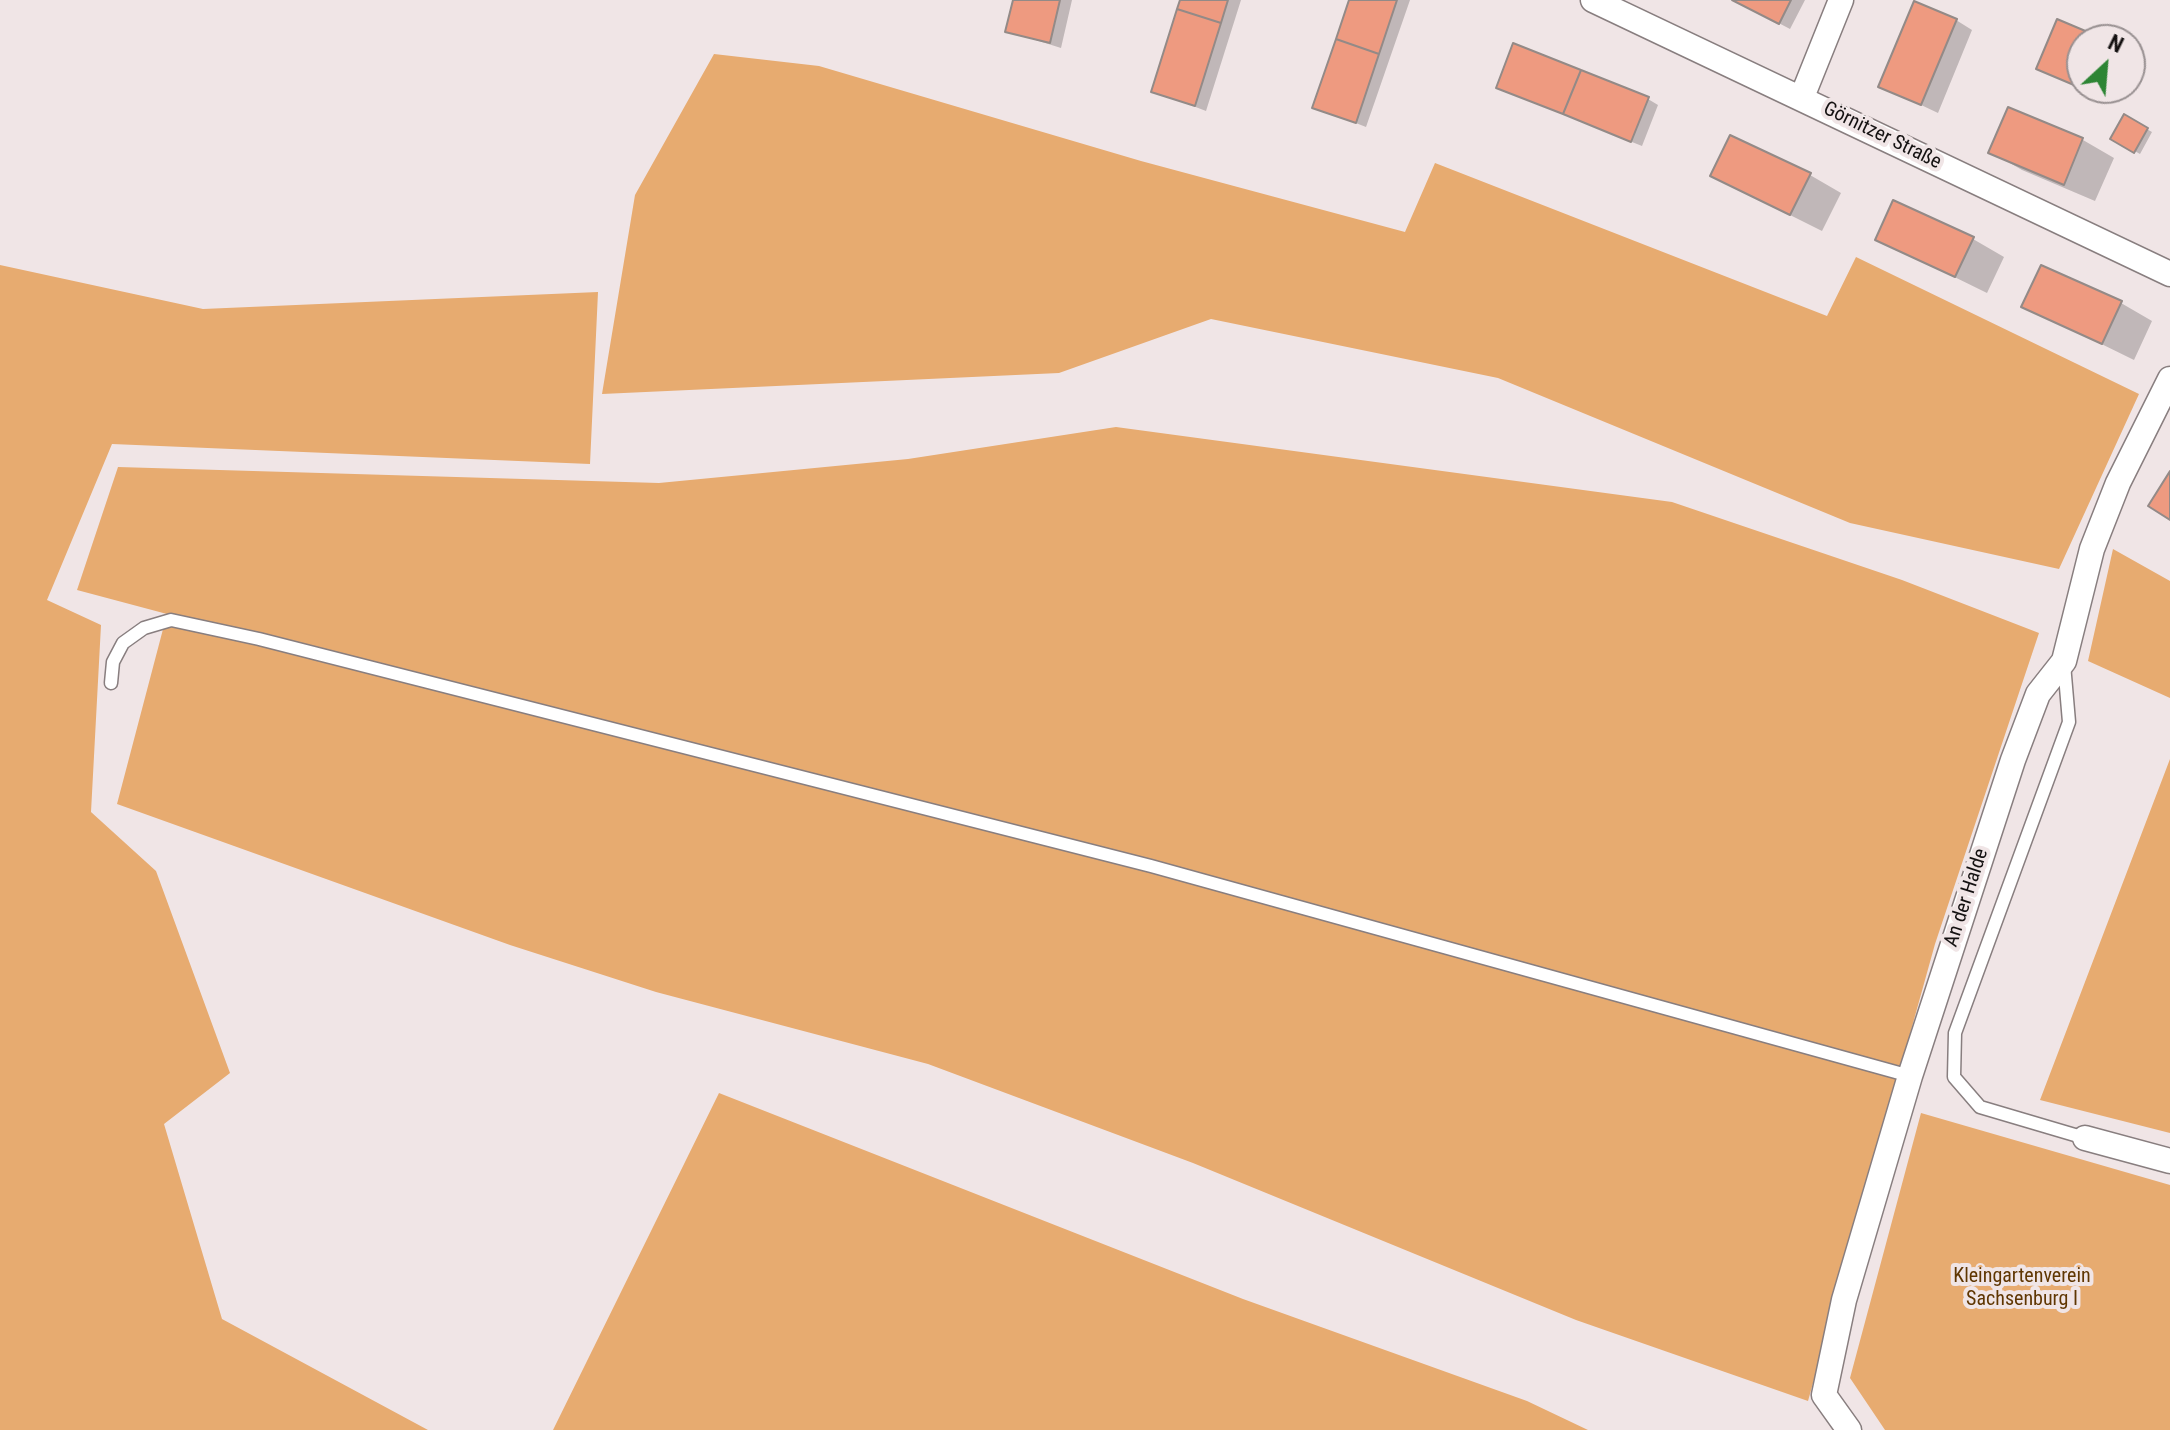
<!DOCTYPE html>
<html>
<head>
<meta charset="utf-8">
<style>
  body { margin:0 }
  #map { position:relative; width:2170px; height:1430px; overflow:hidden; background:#f0e5e6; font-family:"Roboto Condensed",sans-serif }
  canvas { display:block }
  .north { position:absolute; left:2066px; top:24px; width:80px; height:80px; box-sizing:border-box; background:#f0e5e6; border:2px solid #989091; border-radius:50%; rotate:26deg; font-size:22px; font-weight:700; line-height:32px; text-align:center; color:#141111 }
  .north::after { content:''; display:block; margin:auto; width:28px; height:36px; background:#2d8534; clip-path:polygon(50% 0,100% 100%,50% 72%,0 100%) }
</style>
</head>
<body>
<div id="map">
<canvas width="2170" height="1430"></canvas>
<div class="north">N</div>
</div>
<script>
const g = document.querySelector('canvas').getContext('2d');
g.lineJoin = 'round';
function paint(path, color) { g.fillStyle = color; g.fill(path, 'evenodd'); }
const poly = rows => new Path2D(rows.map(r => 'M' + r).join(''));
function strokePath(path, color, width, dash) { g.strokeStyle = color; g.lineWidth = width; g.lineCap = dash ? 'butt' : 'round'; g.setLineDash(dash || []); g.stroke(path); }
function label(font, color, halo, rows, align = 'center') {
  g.font = font + ' "Roboto Condensed",sans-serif'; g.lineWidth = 8; g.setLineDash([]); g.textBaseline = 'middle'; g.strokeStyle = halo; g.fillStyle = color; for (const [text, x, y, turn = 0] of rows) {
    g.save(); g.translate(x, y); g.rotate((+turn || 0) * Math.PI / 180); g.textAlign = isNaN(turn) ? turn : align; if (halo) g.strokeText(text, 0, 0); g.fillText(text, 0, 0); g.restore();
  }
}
paint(poly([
  [714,54,819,66,1141,161,1405,232,1435,163,1827,316,1856,257,2139,394,2059,569,1850,523,1498,378,1211,319,1059,373,602,394,635,195],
  [0,265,203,309,598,292,590,464,112,444,47,600,101,625,91,812,156,871,230,1073,164,1124,222,1319,428,1430,0,1430],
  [1116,427,1672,502,1902,580,2039,633,1935,944,1808,1401,1576,1320,1193,1163,928,1064,656,992,510,945,117,804,167,614,77,590,118,467,659,483,908,459],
  [2113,549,2170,581,2170,698,2088,661],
  [2170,759,2170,1133,2040,1100],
  [719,1093,1243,1299,1527,1401,1588,1430,553,1430],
  [1921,1113,2170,1185,2170,1430,1885,1430,1850,1378]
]), '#e7ab70');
paint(poly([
  [1015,0,1072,0,1061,48,1007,31],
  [1182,0,1241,0,1206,111,1154,91],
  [1351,0,1410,0,1366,127,1315,107],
  [1735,0,1805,0,1790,29],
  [1956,20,1972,30,1938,113,1881,86],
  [2058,22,2101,40,2082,40,2082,88,2094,88,2092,93,2049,74],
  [1509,93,1648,99,1658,105,1642,146],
  [2009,109,2083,140,2114,158,2095,201,2022,170,1991,152],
  [2125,117,2152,132,2140,154,2112,138],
  [1810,175,1841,193,1822,231,1712,176],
  [1877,239,1973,239,2004,257,1987,293],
  [2121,303,2152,321,2134,360,2024,306]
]), '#0003');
const building = poly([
  [1013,0,1060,0,1050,43,1005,32,1013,0],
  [1180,0,1228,0,1221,23,1177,9,1180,0],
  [1349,0,1397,0,1379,54,1336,39,1349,0],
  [1732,0,1791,0,1779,24,1732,0],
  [1914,1,1957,19,1921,105,1878,87,1914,1],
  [1177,9,1221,23,1195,106,1151,92,1177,9],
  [2057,19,2102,38,2082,40,2081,88,2036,69,2057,19],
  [1336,39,1379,54,1356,123,1312,108,1336,39],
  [1513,43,1581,70,1563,114,1496,88,1513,43],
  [1581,70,1649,97,1631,142,1563,114,1581,70],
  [2008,107,2083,138,2064,185,1988,153,2008,107],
  [2124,114,2148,128,2134,153,2110,139,2124,114],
  [1730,135,1811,173,1790,215,1710,176,1730,135],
  [1893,200,1974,237,1955,277,1875,240,1893,200],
  [2041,265,2122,301,2102,344,2021,307,2041,265],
  [2170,471,2170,520,2148,506,2170,471]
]);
paint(building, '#ee9a80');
strokePath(building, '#938a87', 2);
const lane = poly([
  [2064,664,2069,722,1955,1033,1954,1077,1980,1107,2085,1138],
  [111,683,113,662,123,643,144,628,171,620,259,639,1151,866,1910,1076]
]);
const street = poly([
  [1593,0,2170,274],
  [1802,97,1841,0],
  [2085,1138,2170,1161],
  [1849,1430,1824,1395,1844,1300,1910,1076,2013,760,2038,694,2064,661,2092,549,2118,483,2170,379]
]);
strokePath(lane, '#887e7f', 15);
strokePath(street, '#887e7f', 27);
strokePath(lane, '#fff', 12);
strokePath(street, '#fff', 24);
label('20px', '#141111', '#f0e5e6', [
  ["Görnitzer Straße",1882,136,26],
  ["An der Halde",1967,898,-72]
]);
label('20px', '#5f3602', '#f0e5e6', [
  ["Kleingartenverein",2022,1277],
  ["Sachsenburg I",2022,1300]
]);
</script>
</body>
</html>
